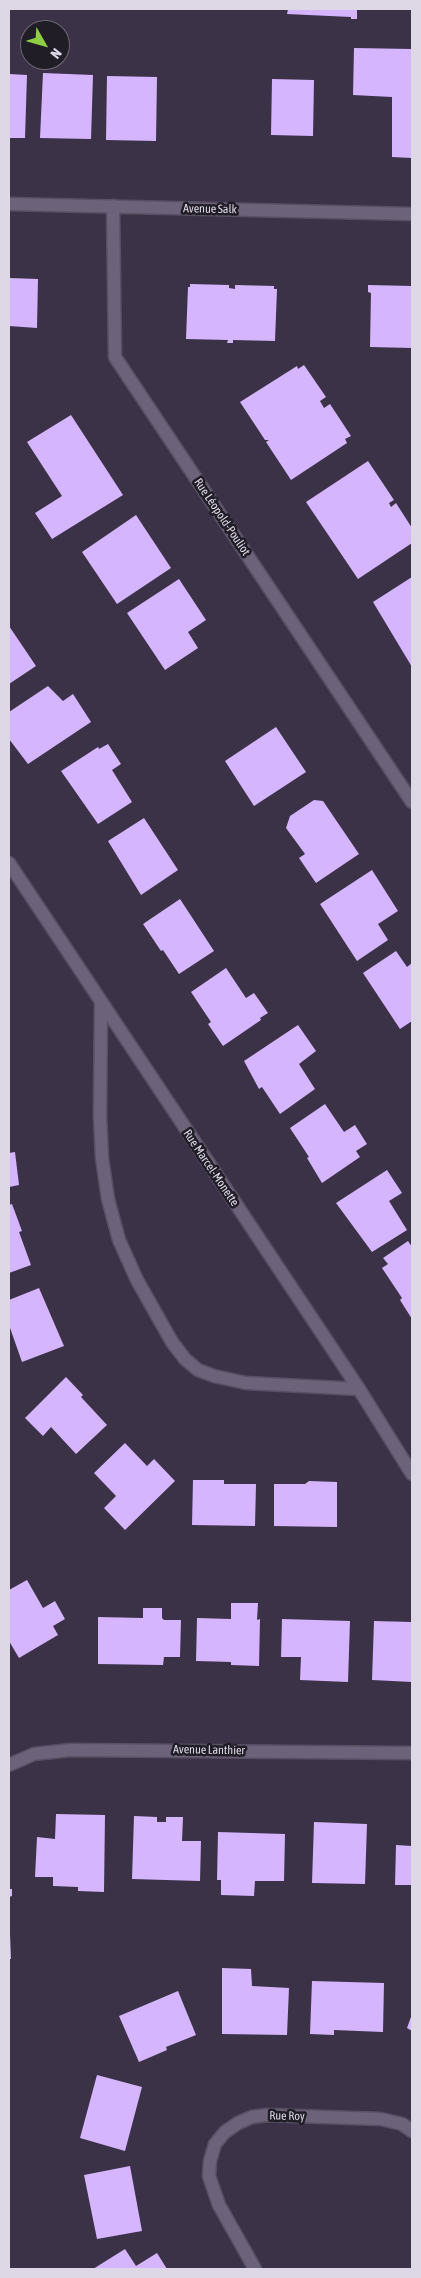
<!DOCTYPE html>
<html>
<head>
<meta charset="utf-8">
<style>
  body { margin:0 }
  #map { position:relative; width:421px; height:2278px; overflow:hidden; background:#3c3248; font-family:"Asap Condensed",sans-serif }
  canvas { display:block }
  .frame { position:absolute; inset:0; border:10px solid #ded8e6; pointer-events:none }
  .north { position:absolute; left:20px; top:20px; width:50px; height:50px; box-sizing:border-box; background:#211d27; border:1px solid #6d6873; border-radius:50%; rotate:128deg; font-size:14px; font-weight:700; line-height:20px; text-align:center; color:#ded8e6 }
  .north::after { content:''; display:block; margin:auto; width:18px; height:22px; background:#8fcd42; clip-path:polygon(50% 0,100% 100%,50% 72%,0 100%) }
</style>
</head>
<body>
<div id="map">
<canvas width="421" height="2278"></canvas>
<div class="frame"></div>
<div class="north">N</div>
</div>
<script>
const g = document.querySelector('canvas').getContext('2d');
g.lineJoin = 'round';
function paint(path, color) { g.fillStyle = color; g.fill(path, 'evenodd'); }
const poly = rows => new Path2D(rows.map(r => 'M' + r).join(''));
function strokePath(path, color, width, dash) { g.strokeStyle = color; g.lineWidth = width; g.lineCap = dash ? 'butt' : 'round'; g.setLineDash(dash || []); g.stroke(path); }
function label(font, color, halo, rows, align = 'center') {
  g.font = font + ' "Asap Condensed",sans-serif'; g.lineWidth = 5; g.setLineDash([]); g.textBaseline = 'middle'; g.strokeStyle = halo; g.fillStyle = color; for (const [text, x, y, turn = 0] of rows) {
    g.save(); g.translate(x, y); g.rotate((+turn || 0) * Math.PI / 180); g.textAlign = isNaN(turn) ? turn : align; if (halo) g.strokeText(text, 0, 0); g.fillText(text, 0, 0); g.restore();
  }
}
paint(poly([
  [288,9,357,9,357,19,351,19,351,17,287,14],
  [354,48,412,49,412,158,392,157,392,97,353,95],
  [43,73,93,75,91,139,40,138],
  [9,74,27,75,25,138,9,138],
  [107,76,157,77,156,141,106,140],
  [272,79,314,80,313,136,271,135],
  [9,278,38,279,37,328,9,326],
  [190,284,229,285,229,288,235,289,235,285,274,286,274,289,277,289,275,341,233,340,233,343,227,343,228,340,186,339,188,287,190,287],
  [368,285,412,286,412,348,370,347,371,293,368,292],
  [304,365,326,397,320,401,324,408,330,404,351,436,345,439,347,443,291,480,266,442,269,440,265,440,240,402,297,366,298,369],
  [71,415,123,495,52,539,35,513,62,496,27,442],
  [368,461,394,500,389,503,391,507,396,503,412,528,412,543,358,579,306,502],
  [136,515,171,568,117,604,82,552],
  [412,577,412,667,373,602],
  [179,579,206,620,188,632,198,648,165,670,127,613],
  [9,626,36,666,9,684],
  [48,686,63,701,73,694,91,722,28,764,9,739,9,712],
  [276,727,306,772,254,806,225,761],
  [108,744,121,764,112,770,132,802,98,824,61,771,98,747,99,749],
  [314,800,323,801,359,854,316,883,299,858,305,854,286,828,290,816],
  [144,818,178,870,141,895,108,841],
  [372,870,398,911,378,924,388,940,357,961,320,904],
  [180,899,214,951,179,974,163,950,161,951,143,924],
  [396,951,407,967,412,963,412,1021,400,1029,363,973],
  [226,968,246,998,254,993,268,1013,260,1018,261,1020,223,1046,208,1024,211,1022,191,992],
  [298,1025,316,1051,299,1064,315,1089,280,1114,262,1087,259,1089,244,1061],
  [325,1104,344,1132,355,1125,367,1144,356,1151,360,1157,322,1183,307,1158,309,1157,290,1128],
  [15,1152,19,1185,9,1187,9,1153],
  [387,1170,402,1193,389,1201,407,1230,372,1252,336,1203],
  [12,1204,22,1231,19,1232,31,1265,9,1273,9,1205],
  [408,1241,412,1247,412,1319,400,1300,402,1298,382,1268,388,1264,383,1258],
  [39,1288,64,1346,22,1362,9,1325,9,1300],
  [66,1377,83,1395,81,1397,107,1425,76,1454,51,1427,43,1436,25,1418],
  [125,1443,147,1466,154,1459,175,1481,125,1530,104,1508,116,1496,94,1473],
  [193,1480,224,1480,224,1484,256,1484,255,1526,192,1525],
  [309,1481,337,1482,337,1527,274,1526,274,1484,305,1484],
  [27,1580,43,1608,55,1601,65,1619,53,1626,58,1635,19,1658,9,1641,9,1590],
  [231,1603,258,1603,257,1620,260,1619,259,1666,231,1665,231,1662,196,1661,197,1618,231,1619],
  [143,1608,162,1608,162,1618,164,1620,181,1620,180,1657,164,1657,163,1665,98,1664,98,1617,143,1618],
  [282,1619,350,1621,348,1682,300,1680,301,1657,281,1657],
  [374,1621,412,1622,412,1682,372,1680],
  [56,1814,105,1815,104,1892,78,1891,78,1887,53,1886,53,1877,35,1877,37,1837,55,1839],
  [134,1816,157,1817,157,1822,166,1822,166,1817,183,1817,182,1841,201,1841,200,1881,132,1879],
  [314,1822,367,1824,365,1884,312,1883],
  [218,1832,285,1834,284,1881,255,1881,254,1896,221,1895,221,1880,217,1880],
  [396,1845,412,1846,412,1885,395,1885],
  [9,1889,12,1889,12,1896,9,1897],
  [9,1934,10,1934,11,1959,9,1959],
  [222,1968,251,1969,252,1986,289,1988,287,2035,222,2034],
  [312,1981,384,1983,383,2032,334,2030,334,2035,310,2034],
  [178,1991,196,2035,166,2047,167,2050,139,2062,119,2016],
  [412,2014,412,2031,407,2028],
  [97,2075,142,2087,125,2151,80,2138],
  [130,2166,142,2231,97,2239,84,2175],
  [125,2249,136,2266,157,2253,167,2269,93,2269]
]), '#d5b5fd');
const minor = poly([
  [9,204,412,214],
  [113,206,115,357,412,802],
  [9,863,359,1389,412,1474],
  [101,1002,100,1116,102,1158,108,1199,119,1240,137,1280,172,1342,185,1359,198,1370,214,1376,246,1383,359,1389],
  [9,1765,34,1754,70,1750,412,1753],
  [255,2269,219,2205,209,2176,210,2161,215,2144,225,2132,238,2123,252,2117,267,2115,381,2119,402,2124,412,2131]
]);
strokePath(minor, '#574f62', 15);
strokePath(minor, '#6c627a', 12);
label('12px', '#ded8e6', '#211d27', [
  ["Avenue Salk",210,209,1],
  ["Rue Léopold-Pouliot",222,517,56],
  ["Rue Marcel-Monette",211,1168,56],
  ["Avenue Lanthier",209,1750,1],
  ["Rue Roy",287,2116,1]
]);
</script>
</body>
</html>
